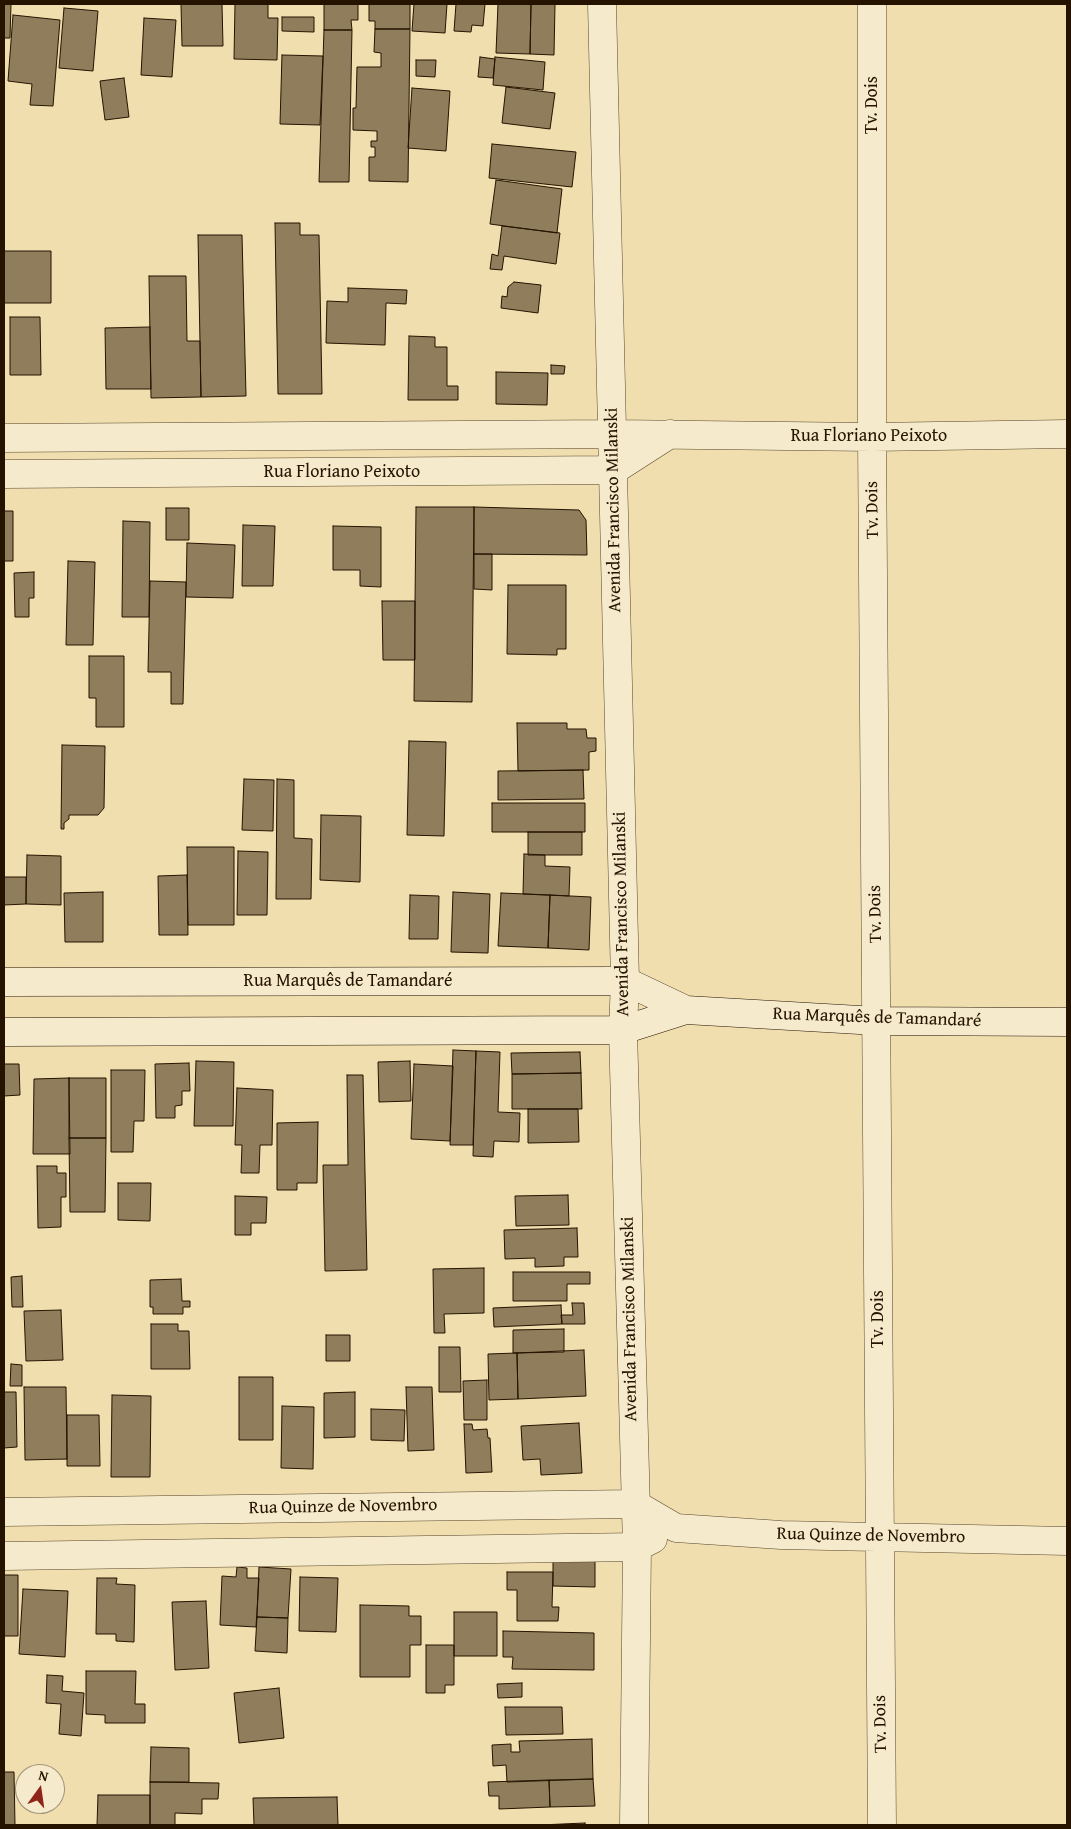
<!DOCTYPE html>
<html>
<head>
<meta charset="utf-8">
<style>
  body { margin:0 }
  #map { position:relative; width:1071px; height:1829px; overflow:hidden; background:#f0deaf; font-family:"Gentium Book Plus",serif }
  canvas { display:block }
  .frame { position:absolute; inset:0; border:5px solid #251300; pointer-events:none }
  .north { position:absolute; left:15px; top:1764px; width:50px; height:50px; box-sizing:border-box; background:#f5eacb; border:1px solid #a2947a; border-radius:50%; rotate:14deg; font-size:14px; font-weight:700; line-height:20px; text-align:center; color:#251300 }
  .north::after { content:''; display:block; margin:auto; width:18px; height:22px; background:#8f2418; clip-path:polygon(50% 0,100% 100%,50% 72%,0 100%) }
</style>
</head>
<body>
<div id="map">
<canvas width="1071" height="1829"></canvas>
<div class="frame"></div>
<div class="north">N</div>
</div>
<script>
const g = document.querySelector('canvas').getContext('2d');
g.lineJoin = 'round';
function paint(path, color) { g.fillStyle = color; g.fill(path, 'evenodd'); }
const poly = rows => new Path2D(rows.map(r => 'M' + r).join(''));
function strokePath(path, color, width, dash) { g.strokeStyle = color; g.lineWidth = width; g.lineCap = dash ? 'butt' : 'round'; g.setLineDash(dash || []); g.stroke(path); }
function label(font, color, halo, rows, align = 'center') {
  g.font = font + ' "Gentium Book Plus",serif'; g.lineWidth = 4.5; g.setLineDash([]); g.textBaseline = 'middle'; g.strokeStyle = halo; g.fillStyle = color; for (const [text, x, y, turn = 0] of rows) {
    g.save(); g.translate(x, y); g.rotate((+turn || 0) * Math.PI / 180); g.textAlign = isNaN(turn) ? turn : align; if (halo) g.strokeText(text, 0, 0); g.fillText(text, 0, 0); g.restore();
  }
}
const building = poly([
  [4,4,11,4,10,38,4,38,4,4],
  [181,4,222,4,223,46,182,46,181,4],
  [235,4,268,4,268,18,278,18,277,60,234,59,235,4],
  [324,4,358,4,358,20,351,20,352,30,324,30,324,4],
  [369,4,410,4,410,29,375,29,375,21,369,21,369,4],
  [414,4,447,4,445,33,412,31,414,4],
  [456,4,485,4,483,26,472,25,471,32,454,31,456,4],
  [498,4,531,4,530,54,496,53,498,4],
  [531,4,555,4,554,55,530,54,531,4],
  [64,8,98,11,93,71,59,68,64,8],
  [13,15,60,20,53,106,30,105,32,84,8,81,13,15],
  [282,17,314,17,314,32,282,31,282,17],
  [144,18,176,20,172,77,141,75,144,18],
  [375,29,410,29,408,182,369,181,369,157,375,157,375,147,371,147,371,141,377,141,377,131,353,130,353,108,356,108,357,67,381,67,381,53,374,52,375,29],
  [324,30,352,30,349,182,319,182,324,30],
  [282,55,323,56,320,125,280,124,282,55],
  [480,57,495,59,493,78,478,77,480,57],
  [495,57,545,62,543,90,493,85,495,57],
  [416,60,436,60,435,77,416,76,416,60],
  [124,78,129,117,105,120,100,81,124,78],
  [506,87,555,93,550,129,502,123,506,87],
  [412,88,450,91,446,151,408,148,412,88],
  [492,144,576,152,572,187,489,178,492,144],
  [496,180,562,189,557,233,490,224,496,180],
  [275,223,300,223,300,235,319,235,322,394,278,394,275,223],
  [502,226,560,233,556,264,504,256,502,270,490,269,492,254,498,256,502,226],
  [198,235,242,235,246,396,201,397,198,235],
  [4,251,51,251,51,303,4,303,4,251],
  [149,276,186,276,187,341,200,341,201,397,151,398,149,276],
  [514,282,541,285,538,313,501,308,502,296,507,297,508,287,514,282],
  [348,288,407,290,406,304,386,303,385,345,326,343,327,301,348,302,348,288],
  [10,317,40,317,41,375,10,375,10,317],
  [150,327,151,389,106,389,105,328,150,327],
  [409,336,435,337,435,347,447,347,447,386,458,386,458,400,408,400,409,336],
  [551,365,565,366,564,374,551,374,551,365],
  [496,372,548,373,547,405,496,404,496,372],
  [416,507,474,507,472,702,414,701,416,507],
  [474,507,579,510,586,520,587,555,474,554,474,507],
  [166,508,189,508,189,540,166,540,166,508],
  [4,511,13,511,13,561,4,561,4,511],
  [123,521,150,522,149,617,122,617,123,521],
  [243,525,275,526,273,586,242,586,243,525],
  [333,526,381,527,381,587,360,586,360,570,333,570,333,526],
  [187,543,235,545,233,598,186,597,187,543],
  [474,554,492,554,492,590,474,589,474,554],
  [68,561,95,562,93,645,66,645,68,561],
  [34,572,34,598,29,598,29,617,15,617,14,573,34,572],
  [150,581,186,582,183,704,171,704,171,672,148,672,150,581],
  [508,585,566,585,566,649,557,649,557,655,507,654,508,585],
  [382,601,415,601,415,660,383,660,382,601],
  [89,656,124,656,124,727,96,727,96,698,89,698,89,656],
  [517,723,567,723,567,729,586,729,587,738,596,738,596,751,589,752,589,770,518,771,517,723],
  [409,741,446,742,444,836,407,835,409,741],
  [62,745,105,746,104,808,98,815,69,815,69,819,64,823,64,829,61,829,62,745],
  [583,770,584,799,498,800,498,771,583,770],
  [244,779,274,780,273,831,242,830,244,779],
  [277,779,294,780,294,838,312,839,311,899,276,899,277,779],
  [492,803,585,803,585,832,492,832,492,803],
  [321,815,361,816,360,882,320,880,321,815],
  [528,832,582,832,582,855,528,855,528,832],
  [187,847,234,847,234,925,188,925,187,847],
  [238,851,268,852,267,915,237,915,238,851],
  [524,854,545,855,545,866,570,867,569,896,523,894,524,854],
  [27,855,61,856,61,905,26,904,27,855],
  [187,875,188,935,159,935,158,876,187,875],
  [4,877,26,877,26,904,4,905,4,877],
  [103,892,103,942,65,942,64,893,103,892],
  [453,892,490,894,488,953,451,952,453,892],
  [501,893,550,895,548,948,498,946,501,893],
  [410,895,439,896,438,939,409,939,410,895],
  [550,895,591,897,589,950,548,948,550,895],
  [453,1050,476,1051,473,1145,450,1145,453,1050],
  [476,1051,500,1052,498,1112,520,1113,519,1142,494,1141,493,1157,473,1156,476,1051],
  [580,1052,581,1073,512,1074,511,1053,580,1052],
  [196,1061,234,1062,233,1126,194,1126,196,1061],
  [410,1061,411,1101,379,1102,378,1062,410,1061],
  [189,1063,190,1091,182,1091,182,1105,175,1106,175,1118,156,1118,155,1064,189,1063],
  [4,1064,19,1064,20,1095,4,1096,4,1064],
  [414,1064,453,1066,450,1141,411,1139,414,1064],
  [111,1070,145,1070,144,1121,134,1121,133,1152,111,1152,111,1070],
  [581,1073,582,1109,512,1109,512,1074,581,1073],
  [347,1075,363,1075,367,1270,325,1271,323,1165,348,1165,347,1075],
  [69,1078,106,1078,106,1138,69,1138,69,1078],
  [69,1078,70,1154,33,1154,34,1079,69,1078],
  [237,1088,273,1090,272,1145,260,1145,259,1173,241,1173,242,1145,235,1145,237,1088],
  [528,1109,578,1109,579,1142,528,1143,528,1109],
  [318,1122,317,1183,297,1183,297,1190,277,1190,277,1123,318,1122],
  [69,1138,106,1138,105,1212,70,1212,69,1138],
  [37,1166,57,1166,57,1173,66,1173,66,1197,61,1197,61,1227,38,1228,37,1166],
  [118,1183,151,1183,150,1221,118,1220,118,1183],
  [568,1195,569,1225,516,1226,515,1196,568,1195],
  [235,1196,267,1197,266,1223,251,1223,251,1235,235,1235,235,1196],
  [577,1228,578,1257,564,1257,564,1266,535,1267,535,1258,505,1259,504,1230,577,1228],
  [484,1268,484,1313,444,1314,445,1333,434,1333,433,1269,484,1268],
  [513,1272,590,1272,590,1284,567,1284,567,1301,513,1301,513,1272],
  [22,1276,23,1307,12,1307,11,1277,22,1276],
  [181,1279,182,1301,190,1301,190,1307,183,1307,183,1314,153,1314,153,1307,150,1307,150,1280,181,1279],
  [572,1303,584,1303,585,1324,562,1324,561,1315,573,1315,572,1303],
  [561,1305,562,1324,494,1327,493,1308,561,1305],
  [61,1310,63,1360,26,1361,24,1311,61,1310],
  [151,1324,178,1324,178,1331,189,1331,190,1369,151,1369,151,1324],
  [564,1329,564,1352,513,1353,513,1330,564,1329],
  [326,1335,350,1335,350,1361,326,1361,326,1335],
  [439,1347,460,1347,461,1392,439,1392,439,1347],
  [584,1350,586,1396,518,1399,517,1353,584,1350],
  [517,1353,518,1399,489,1400,488,1354,517,1353],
  [11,1364,22,1365,22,1386,10,1386,11,1364],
  [239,1377,273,1377,273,1440,239,1440,239,1377],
  [487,1380,487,1420,464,1420,463,1381,487,1380],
  [24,1387,66,1387,67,1459,25,1460,24,1387],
  [406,1387,432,1387,434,1450,408,1451,406,1387],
  [4,1392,16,1392,17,1447,4,1448,4,1392],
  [355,1392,355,1437,324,1438,324,1393,355,1392],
  [112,1395,151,1396,150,1477,111,1477,112,1395],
  [282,1406,314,1407,313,1469,281,1468,282,1406],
  [371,1409,405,1410,404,1441,371,1440,371,1409],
  [67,1415,99,1415,100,1466,67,1466,67,1415],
  [579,1423,582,1473,541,1475,540,1459,523,1460,521,1426,579,1423],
  [464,1424,472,1424,473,1430,487,1429,488,1438,490,1438,492,1472,466,1473,464,1424],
  [553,1558,595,1558,595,1587,553,1586,553,1558],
  [237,1567,247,1568,247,1578,259,1578,256,1627,220,1625,222,1576,236,1577,237,1567],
  [259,1567,291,1569,288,1618,257,1617,259,1567],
  [507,1572,553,1572,552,1607,559,1607,558,1621,517,1621,517,1590,507,1590,507,1572],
  [4,1575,18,1575,18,1636,4,1636,4,1575],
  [300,1577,338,1578,336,1632,299,1631,300,1577],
  [97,1578,117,1578,116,1584,135,1585,134,1642,116,1641,116,1634,96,1634,97,1578],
  [23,1589,68,1591,65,1657,19,1654,23,1589],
  [206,1601,209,1668,175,1670,172,1602,206,1601],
  [360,1605,409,1606,409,1616,421,1616,421,1645,410,1645,410,1677,360,1677,360,1605],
  [454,1612,497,1612,497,1656,454,1656,454,1612],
  [257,1617,288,1618,287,1653,255,1651,257,1617],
  [503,1631,594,1633,594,1670,512,1669,513,1657,503,1657,503,1631],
  [426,1645,454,1645,454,1685,445,1685,445,1693,426,1693,426,1645],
  [86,1671,136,1671,135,1704,145,1704,145,1723,105,1723,105,1715,86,1714,86,1671],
  [47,1675,63,1676,62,1691,84,1693,81,1736,59,1734,61,1704,46,1703,47,1675],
  [522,1683,522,1697,498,1698,497,1684,522,1683],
  [279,1688,284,1738,239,1743,234,1693,279,1688],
  [505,1707,562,1707,563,1734,506,1735,505,1707],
  [592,1739,593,1779,507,1782,506,1765,493,1766,492,1745,511,1744,511,1752,520,1752,519,1741,592,1739],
  [151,1747,189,1748,189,1782,150,1782,151,1747],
  [4,1772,14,1772,15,1825,4,1825,4,1772],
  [593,1779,595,1806,550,1807,549,1780,593,1779],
  [549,1780,550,1807,499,1809,499,1796,489,1796,488,1782,549,1780],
  [150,1782,219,1783,218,1799,202,1799,202,1814,175,1813,175,1825,150,1825,150,1782],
  [98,1795,150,1795,150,1825,97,1825,98,1795],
  [337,1797,338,1825,254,1825,253,1798,337,1797],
  [585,1823,585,1825,540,1825,585,1823]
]);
paint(building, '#8f7d5b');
strokePath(building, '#251300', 1);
const street = poly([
  [602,4,625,981,623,1030,637,1547,634,1825],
  [872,4,872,437,882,1825],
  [4,438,613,434,872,437,1067,434],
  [4,474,614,470,670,434],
  [4,1512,635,1504,676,1528,781,1535,1067,1541],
  [4,1556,637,1547,653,1539]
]);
const secondary = poly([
  [4,982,625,981,686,1010],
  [4,1032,623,1030,686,1010,877,1021,1067,1022]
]);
strokePath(street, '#58462c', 29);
strokePath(secondary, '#251300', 29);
strokePath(street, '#f5eacb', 28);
strokePath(secondary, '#f5eacb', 28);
label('18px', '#251300', '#f5eacb', [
  ["Tv. Dois",872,105,-90],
  ["Rua Floriano Peixoto",869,436],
  ["Rua Floriano Peixoto",342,472],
  ["Avenida Francisco Milanski",614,510,-91],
  ["Tv. Dois",873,510,-91],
  ["Avenida Francisco Milanski",622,914,-91],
  ["Tv. Dois",876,914,-91],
  ["Rua Marquês de Tamandaré",348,981],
  ["Rua Marquês de Tamandaré",877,1018,2],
  ["Avenida Francisco Milanski",630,1319,-91],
  ["Tv. Dois",878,1319,-90],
  ["Rua Quinze de Novembro",343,1507,-1],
  ["Rua Quinze de Novembro",871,1536,1],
  ["Tv. Dois",881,1724,-91]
]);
</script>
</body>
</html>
